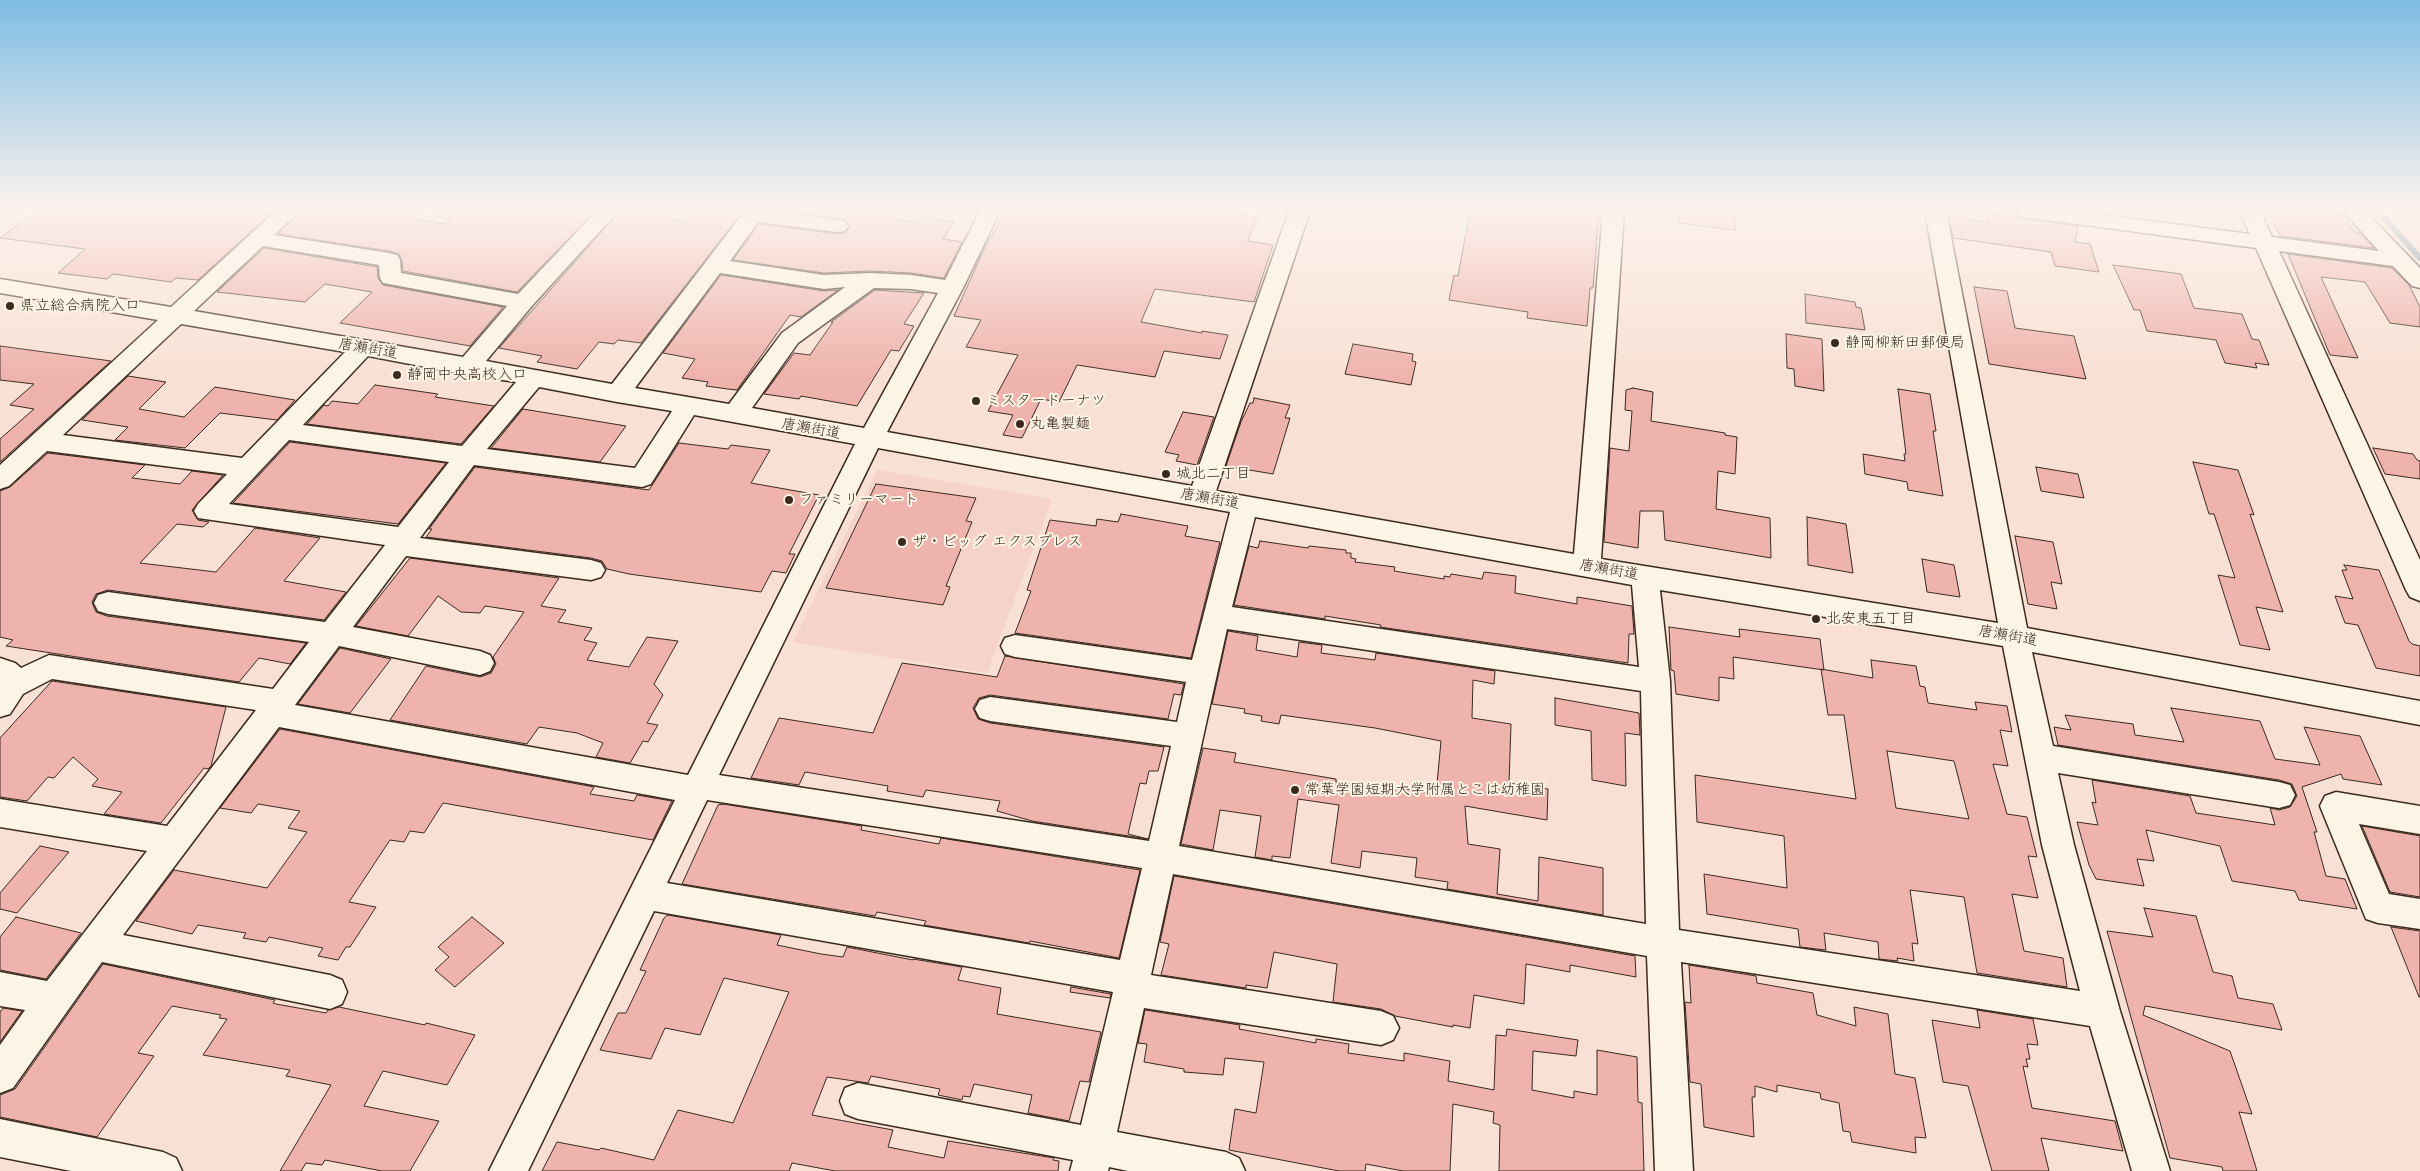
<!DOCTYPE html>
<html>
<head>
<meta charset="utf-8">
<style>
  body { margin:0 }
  canvas { display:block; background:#f8e1d4 }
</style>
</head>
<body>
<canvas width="2420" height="1171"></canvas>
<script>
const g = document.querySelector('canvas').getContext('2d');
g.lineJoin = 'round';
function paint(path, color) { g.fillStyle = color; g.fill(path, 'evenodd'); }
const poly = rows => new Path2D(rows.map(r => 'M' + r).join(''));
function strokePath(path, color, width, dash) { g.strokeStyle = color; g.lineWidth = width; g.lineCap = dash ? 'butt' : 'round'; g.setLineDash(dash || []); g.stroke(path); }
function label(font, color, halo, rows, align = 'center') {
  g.font = font + ' "Shantell Sans","Klee One",sans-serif'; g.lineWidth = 4; g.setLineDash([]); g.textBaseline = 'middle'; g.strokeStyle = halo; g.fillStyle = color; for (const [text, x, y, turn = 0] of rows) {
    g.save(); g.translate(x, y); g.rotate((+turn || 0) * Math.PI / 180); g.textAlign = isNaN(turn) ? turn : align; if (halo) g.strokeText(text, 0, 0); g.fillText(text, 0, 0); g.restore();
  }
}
paint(poly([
  [877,470,1052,499,987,673,793,642]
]), '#f5d3c8');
strokePath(poly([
  [2378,211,2420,258]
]), '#648a92', 6);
const building = poly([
  [36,211,247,211,270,214,198,280,176,278,171,282,113,274,107,279,58,273,85,249,0,238,36,211],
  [301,211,371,211,445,224,460,211,595,211,517,292,403,271,402,260,399,254,389,251,278,234,301,211],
  [620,211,643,211,687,223,697,211,743,211,641,343,618,340,614,344,599,342,577,369,537,362,542,356,499,348,620,211],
  [793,211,881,211,877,216,920,223,924,217,954,222,943,239,962,242,944,278,911,273,870,271,824,273,733,260,759,224,837,234,845,233,850,227,845,219,793,211],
  [1007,211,1204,211,1238,214,1257,217,1248,241,1273,245,1254,302,1155,289,1141,322,1202,333,1202,331,1228,335,1220,359,1164,351,1155,377,1077,365,1059,402,1041,399,1022,438,1003,435,1013,415,988,411,1018,355,966,347,981,320,954,316,985,247,1007,211],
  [1470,211,1599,211,1593,288,1590,288,1587,326,1527,318,1528,312,1449,300,1454,275,1458,276,1470,211],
  [1679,211,1735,211,1735,230,1678,223,1679,211],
  [2002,211,2013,211,2016,216,2025,219,2078,226,2075,242,2090,244,2099,272,2055,266,2051,252,1953,238,1949,217,1988,222,1986,214,2002,216,2002,211],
  [2269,211,2308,211,2343,215,2353,231,2361,234,2374,248,2280,236,2269,211],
  [264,248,377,267,378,278,383,285,503,307,470,346,340,323,372,292,325,284,305,302,217,292,264,248],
  [2288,254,2392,268,2409,285,2420,307,2420,327,2390,323,2365,282,2321,277,2358,358,2330,355,2288,254],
  [2113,265,2181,274,2194,308,2242,314,2252,339,2259,340,2269,365,2255,363,2257,368,2225,363,2216,340,2147,331,2140,310,2134,310,2113,265],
  [721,275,824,291,838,290,801,317,790,315,737,390,728,389,706,386,708,382,682,378,695,359,663,353,721,275],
  [1974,287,2007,291,2015,328,2074,336,2086,379,1989,364,1974,287],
  [875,290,924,293,904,324,914,326,899,351,891,350,857,406,801,396,799,399,764,394,794,353,810,355,833,322,831,322,875,290],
  [1805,294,1855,302,1856,307,1861,308,1865,330,1806,323,1805,294],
  [1786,334,1822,339,1824,391,1795,386,1794,369,1787,368,1786,334],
  [1353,344,1413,354,1412,361,1416,362,1411,385,1345,374,1353,344],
  [0,346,111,361,0,462,0,439,34,409,10,405,34,384,0,380,0,346],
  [128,376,166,382,139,409,184,417,215,387,295,400,277,420,220,413,185,448,115,440,128,427,82,420,128,376],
  [375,385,438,394,435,397,494,406,461,444,307,424,324,405,328,406,332,401,358,404,375,385],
  [1633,388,1653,392,1651,421,1725,433,1725,435,1737,437,1735,474,1718,471,1716,509,1770,518,1771,558,1665,540,1663,511,1640,511,1638,548,1604,542,1610,448,1629,451,1632,411,1625,410,1626,390,1633,388],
  [1898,389,1930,394,1936,431,1933,431,1943,496,1908,490,1907,482,1865,474,1863,454,1905,461,1904,454,1906,454,1898,389],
  [1254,398,1290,405,1285,418,1290,418,1273,474,1226,466,1241,422,1250,403,1253,403,1254,398],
  [523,409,626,426,600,462,491,448,523,409],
  [1183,412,1214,417,1197,465,1176,461,1179,455,1165,452,1183,412],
  [290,442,446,463,398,524,233,503,290,442],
  [679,443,728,449,731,445,770,450,751,483,819,495,789,554,795,554,786,573,772,571,761,592,629,574,607,569,602,561,591,558,426,537,432,529,429,529,475,467,649,490,679,443],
  [2373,448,2413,454,2417,460,2420,461,2420,479,2385,474,2373,448],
  [48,453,145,465,132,478,180,484,192,471,223,475,192,510,198,520,209,522,203,527,177,524,140,563,216,572,255,528,320,538,284,581,346,592,324,620,108,590,96,594,92,602,96,612,107,616,306,643,290,664,259,658,239,682,6,646,13,640,0,637,0,491,10,487,48,453],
  [2193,462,2238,470,2254,515,2250,514,2283,612,2256,607,2270,650,2240,645,2218,575,2235,578,2214,514,2209,514,2193,462],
  [2036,467,2078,474,2084,498,2041,491,2036,467],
  [876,484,976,498,966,521,972,522,946,586,950,587,943,605,826,588,876,484],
  [1121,514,1188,526,1185,536,1220,542,1191,658,1015,633,1031,591,1027,590,1050,520,1096,526,1097,519,1118,522,1121,514],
  [1807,517,1846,524,1853,573,1808,565,1807,517],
  [2015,536,2053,542,2062,584,2051,582,2057,609,2028,604,2015,536],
  [1260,541,1308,548,1309,546,1346,550,1346,553,1351,553,1351,558,1356,559,1355,562,1395,567,1394,571,1444,579,1444,576,1450,577,1451,574,1482,579,1484,572,1516,576,1515,593,1577,604,1577,597,1632,606,1634,634,1629,634,1628,663,1380,627,1381,625,1325,616,1325,619,1234,605,1249,546,1258,548,1260,541],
  [410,558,559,578,541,606,566,610,558,622,592,628,584,640,597,643,587,660,629,667,647,637,678,641,654,684,663,695,647,723,658,725,648,742,643,741,630,763,596,757,603,743,577,733,539,727,527,744,390,720,426,666,480,677,491,673,496,664,493,657,524,612,485,606,480,613,461,612,438,596,408,636,356,626,410,558],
  [1922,559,1954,565,1960,597,1927,592,1922,559],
  [2344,565,2379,570,2409,641,2412,644,2420,646,2420,676,2376,668,2358,625,2345,623,2335,596,2353,599,2342,570,2347,570,2344,565],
  [1669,627,1740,637,1739,629,1820,639,1824,670,1733,657,1734,679,1719,677,1719,701,1676,694,1674,671,1671,670,1669,627],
  [1228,631,1258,636,1256,650,1297,657,1299,642,1322,645,1321,653,1375,660,1376,653,1495,671,1494,684,1473,680,1472,718,1511,724,1509,783,1548,789,1547,820,1465,806,1468,844,1500,849,1497,894,1538,901,1539,857,1603,868,1603,915,1447,889,1448,882,1415,877,1417,858,1362,851,1360,868,1331,863,1339,805,1298,799,1290,858,1272,856,1272,860,1255,857,1261,816,1220,810,1213,850,1181,844,1203,748,1236,753,1234,762,1336,779,1336,782,1378,789,1379,785,1436,794,1441,741,1375,728,1281,715,1279,724,1261,721,1262,716,1244,713,1245,709,1212,704,1228,631],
  [340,648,391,659,350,713,298,704,340,648],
  [1005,656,1184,684,1181,695,1174,694,1168,719,990,695,979,698,973,708,978,719,990,723,1164,747,1158,771,1149,771,1146,784,1140,783,1128,834,1148,839,1032,821,997,811,1000,801,926,790,923,797,887,791,888,786,805,772,799,785,751,778,779,718,873,733,902,663,997,677,1005,656],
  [1871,660,1916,666,1920,686,1925,687,1928,703,1977,710,1975,702,2007,706,2012,732,2000,730,2008,766,1993,764,2007,814,2027,817,2037,857,2028,856,2038,898,2012,894,2024,951,2063,958,2067,987,1977,973,1964,897,1910,890,1918,944,1912,943,1914,961,1897,958,1898,961,1879,959,1878,942,1824,933,1826,950,1800,947,1798,929,1707,914,1704,874,1787,888,1784,836,1697,822,1695,775,1856,799,1844,715,1828,715,1821,669,1873,678,1871,660],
  [1887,751,1954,761,1969,819,1896,808,1887,751],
  [52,681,226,707,211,766,208,769,204,768,161,823,104,814,122,792,92,786,98,779,73,757,54,778,48,777,27,801,0,797,0,738,52,681],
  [1555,698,1639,713,1640,735,1625,733,1626,786,1592,780,1591,731,1555,725,1555,698],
  [2171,708,2260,721,2275,759,2320,765,2304,727,2360,736,2382,785,2343,779,2341,774,2302,787,2317,832,2314,832,2326,876,2345,879,2357,909,2299,900,2295,891,2232,881,2220,846,2146,830,2154,861,2137,859,2144,886,2096,879,2089,865,2077,822,2098,825,2092,802,2096,803,2092,780,2190,796,2196,813,2275,825,2270,808,2279,810,2290,807,2297,796,2292,784,2279,780,2058,745,2054,727,2071,730,2065,715,2133,724,2135,735,2184,742,2171,708],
  [280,729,594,787,590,794,634,801,637,795,672,801,653,840,443,803,424,833,410,831,404,842,390,840,349,902,376,907,350,947,346,947,338,960,318,956,323,948,269,937,266,942,243,938,246,933,198,925,192,934,136,921,174,870,267,888,307,832,288,828,300,811,258,804,251,813,220,808,280,729],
  [723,804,862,826,861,830,939,844,941,838,1140,870,1119,958,1030,941,1029,943,924,925,926,921,877,912,875,916,682,884,718,805,723,804],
  [2362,826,2420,836,2420,897,2390,892,2362,826],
  [40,846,69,852,17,913,0,909,0,893,40,846],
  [1174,876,1635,956,1636,977,1570,965,1570,972,1526,964,1524,1004,1474,995,1470,1028,1453,1025,1453,1027,1395,1016,1381,1009,1333,1002,1337,964,1274,952,1267,988,1246,985,1246,988,1161,975,1169,944,1160,942,1174,876],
  [2144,908,2196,916,2213,972,2232,976,2238,998,2273,1004,2282,1030,2145,1006,2143,1015,2230,1051,2252,1114,2239,1112,2257,1171,2223,1171,2222,1167,2170,1158,2107,931,2153,937,2144,908],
  [668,915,781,935,777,945,821,954,843,957,847,947,913,960,913,959,962,967,958,980,1001,988,997,1014,1101,1032,1089,1082,1080,1081,1069,1121,1028,1113,1032,1095,974,1084,970,1097,963,1096,962,1100,938,1095,940,1089,871,1076,868,1083,827,1077,812,1115,893,1130,888,1147,944,1158,948,1141,1054,1158,1053,1160,1059,1161,1058,1171,835,1171,792,1163,789,1171,542,1171,557,1142,599,1150,601,1148,654,1160,678,1110,733,1123,789,992,724,978,700,1035,665,1028,651,1059,600,1050,618,1013,626,1013,646,971,640,970,664,918,668,915],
  [16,917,81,933,46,979,0,970,0,937,16,917],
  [472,917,504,943,455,987,435,970,449,957,438,947,472,917],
  [2391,927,2420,931,2420,997,2419,997,2391,927],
  [103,964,275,1000,273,1003,276,1004,326,1013,328,1010,339,1007,425,1025,426,1023,475,1035,447,1085,383,1071,364,1106,439,1121,410,1171,382,1171,325,1160,322,1165,306,1163,301,1171,280,1171,331,1085,286,1076,290,1070,203,1055,227,1019,219,1018,221,1015,172,1006,138,1053,154,1056,97,1137,0,1117,0,1095,15,1089,103,964],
  [1689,965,1756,976,1757,983,1813,993,1817,1015,1856,1026,1854,1007,1888,1014,1895,1074,1915,1078,1926,1138,1915,1137,1916,1153,1852,1142,1850,1132,1843,1131,1839,1103,1821,1099,1820,1093,1777,1085,1777,1092,1755,1086,1755,1097,1752,1097,1754,1137,1704,1127,1701,1084,1690,1082,1685,1002,1691,1003,1689,965],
  [1071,987,1111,994,1110,998,1070,992,1071,987],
  [3,1008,22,1011,0,1042,0,1012,3,1008],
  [1145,1010,1240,1025,1239,1029,1316,1043,1316,1039,1349,1044,1348,1053,1404,1061,1404,1053,1450,1061,1448,1081,1494,1090,1496,1035,1506,1036,1507,1029,1578,1040,1576,1056,1533,1051,1532,1090,1574,1098,1574,1091,1597,1095,1597,1050,1637,1057,1638,1102,1642,1103,1644,1171,1499,1171,1500,1125,1493,1123,1494,1112,1453,1104,1450,1171,1403,1171,1366,1164,1365,1171,1339,1171,1229,1150,1235,1109,1256,1113,1264,1062,1225,1058,1223,1075,1184,1072,1184,1069,1144,1062,1147,1044,1138,1043,1145,1010],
  [1977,1010,2033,1019,2038,1045,2027,1044,2030,1059,2026,1059,2028,1067,2023,1066,2032,1108,2115,1121,2123,1151,2041,1138,2049,1171,1992,1171,1968,1086,1943,1082,1932,1020,1980,1028,1977,1010]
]);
paint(building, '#eeb3ac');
strokePath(building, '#3b2a1e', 1);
const minor = poly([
  [276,211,299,211,274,235,389,253,397,255,400,260,401,273,518,294,597,211,618,211,531,307,486,361,612,384,745,211,769,211,837,220,845,221,848,226,845,231,837,232,758,222,730,261,824,275,870,273,911,275,945,280,980,211,1000,211,963,288,887,432,1192,486,1289,211,1310,211,1216,491,1574,554,1603,211,1624,211,1601,559,1998,623,1925,211,1946,211,2027,628,2420,701,2420,725,2032,652,2053,746,2279,782,2290,785,2295,795,2290,805,2279,808,2058,773,2074,845,2120,1011,2170,1171,2132,1171,2090,1026,1681,962,1693,1171,1655,1171,1647,956,1173,874,1151,975,1381,1011,1393,1016,1399,1028,1393,1040,1381,1045,1144,1008,1117,1132,1226,1152,1239,1158,1245,1171,1128,1171,1109,1167,1108,1171,1070,1171,1073,1160,858,1119,845,1114,840,1101,845,1088,858,1083,1081,1125,1113,992,654,911,528,1171,489,1171,675,800,279,727,123,935,330,975,342,980,347,992,342,1004,330,1009,102,962,13,1088,0,1093,0,1045,25,1010,0,1006,0,972,47,981,147,851,0,827,0,799,167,826,256,710,52,679,23,694,10,714,0,717,0,658,15,663,21,668,49,655,273,689,309,642,108,614,98,611,94,603,98,595,108,592,325,622,385,545,198,518,194,511,198,504,227,474,47,451,9,486,0,489,0,465,158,320,0,293,0,279,171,307,276,211],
  [263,246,379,265,380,278,383,283,507,306,463,357,194,311,263,246],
  [720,273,824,289,845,287,782,333,729,404,635,388,720,273],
  [874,288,911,289,938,293,864,428,752,408,798,343,874,288],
  [181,324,345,352,242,458,63,435,181,324],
  [368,356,468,375,516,382,462,446,303,425,368,356],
  [539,387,617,402,672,411,635,468,487,449,539,387],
  [694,415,855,444,688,775,295,705,339,646,480,675,490,671,494,663,490,655,480,651,353,627,406,556,591,580,601,577,605,570,601,563,591,560,420,538,474,465,642,487,651,484,694,415],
  [289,440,449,462,398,527,229,504,289,440],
  [878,448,1230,512,1192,660,1015,635,1005,638,1001,646,1005,654,1015,657,1186,682,1177,722,990,697,980,700,975,709,980,718,990,721,1171,746,1149,841,719,775,878,448],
  [1255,517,1632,585,1639,667,1232,607,1255,517],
  [1660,590,2003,646,2042,845,2080,991,1679,930,1670,681,1660,590],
  [1227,629,1641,691,1646,924,1179,846,1227,629],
  [707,800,1142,868,1120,960,667,883,707,800],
  [431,211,456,211,457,212,453,216,446,218,435,215,431,211],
  [2015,211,2072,211,2250,234,2239,211,2260,211,2272,237,2379,251,2343,211,2365,211,2420,268,2420,288,2412,286,2393,266,2279,251,2420,560,2420,601,2410,597,2406,590,2256,248,2025,217,2018,215,2015,211],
  [2336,792,2420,806,2420,834,2359,824,2389,894,2420,899,2420,929,2378,923,2366,919,2320,806,2325,796,2336,792],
  [0,1119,163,1152,176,1158,182,1171,71,1171,0,1157,0,1119]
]);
strokePath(minor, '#3b2a1e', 3);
paint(minor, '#fcf5e5');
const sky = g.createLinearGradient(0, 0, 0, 375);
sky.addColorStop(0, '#7ebde5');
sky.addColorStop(0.56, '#fcf2ec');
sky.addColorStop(1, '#fcf2ec00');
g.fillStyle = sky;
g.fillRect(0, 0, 2420, 375);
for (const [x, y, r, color] of [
  [10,306,5,"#3b2a1e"],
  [1835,343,5,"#3b2a1e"],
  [397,375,5,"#3b2a1e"],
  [976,401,5,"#3b2a1e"],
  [1020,424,5,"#3b2a1e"],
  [1166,474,5,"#3b2a1e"],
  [789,500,5,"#3b2a1e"],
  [902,542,5,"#3b2a1e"],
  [1816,619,5,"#3b2a1e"],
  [1295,790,5,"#3b2a1e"]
]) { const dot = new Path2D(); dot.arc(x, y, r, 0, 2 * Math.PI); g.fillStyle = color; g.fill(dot); strokePath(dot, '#fcf5e5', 2); }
label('15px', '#3b2a1e', '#fcf5e5', [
  ["県立総合病院入口",20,306],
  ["静岡柳新田郵便局",1845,343],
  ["静岡中央高校入口",407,375],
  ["ミスタードーナツ",986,401],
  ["丸亀製麺",1030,424],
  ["城北二丁目",1176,474],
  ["ファミリーマート",799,500],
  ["ザ・ビッグ エクスプレス",912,542],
  ["北安東五丁目",1826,619],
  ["常葉学園短期大学附属とこは幼稚園",1305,790]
], 'left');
label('15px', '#3b2a1e', '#fcf5e5', [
  ["唐瀬街道",368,349,10],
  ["唐瀬街道",811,429,10],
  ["唐瀬街道",1210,499,10],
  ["唐瀬街道",1609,570,10],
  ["唐瀬街道",2008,636,10]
]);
</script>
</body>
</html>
